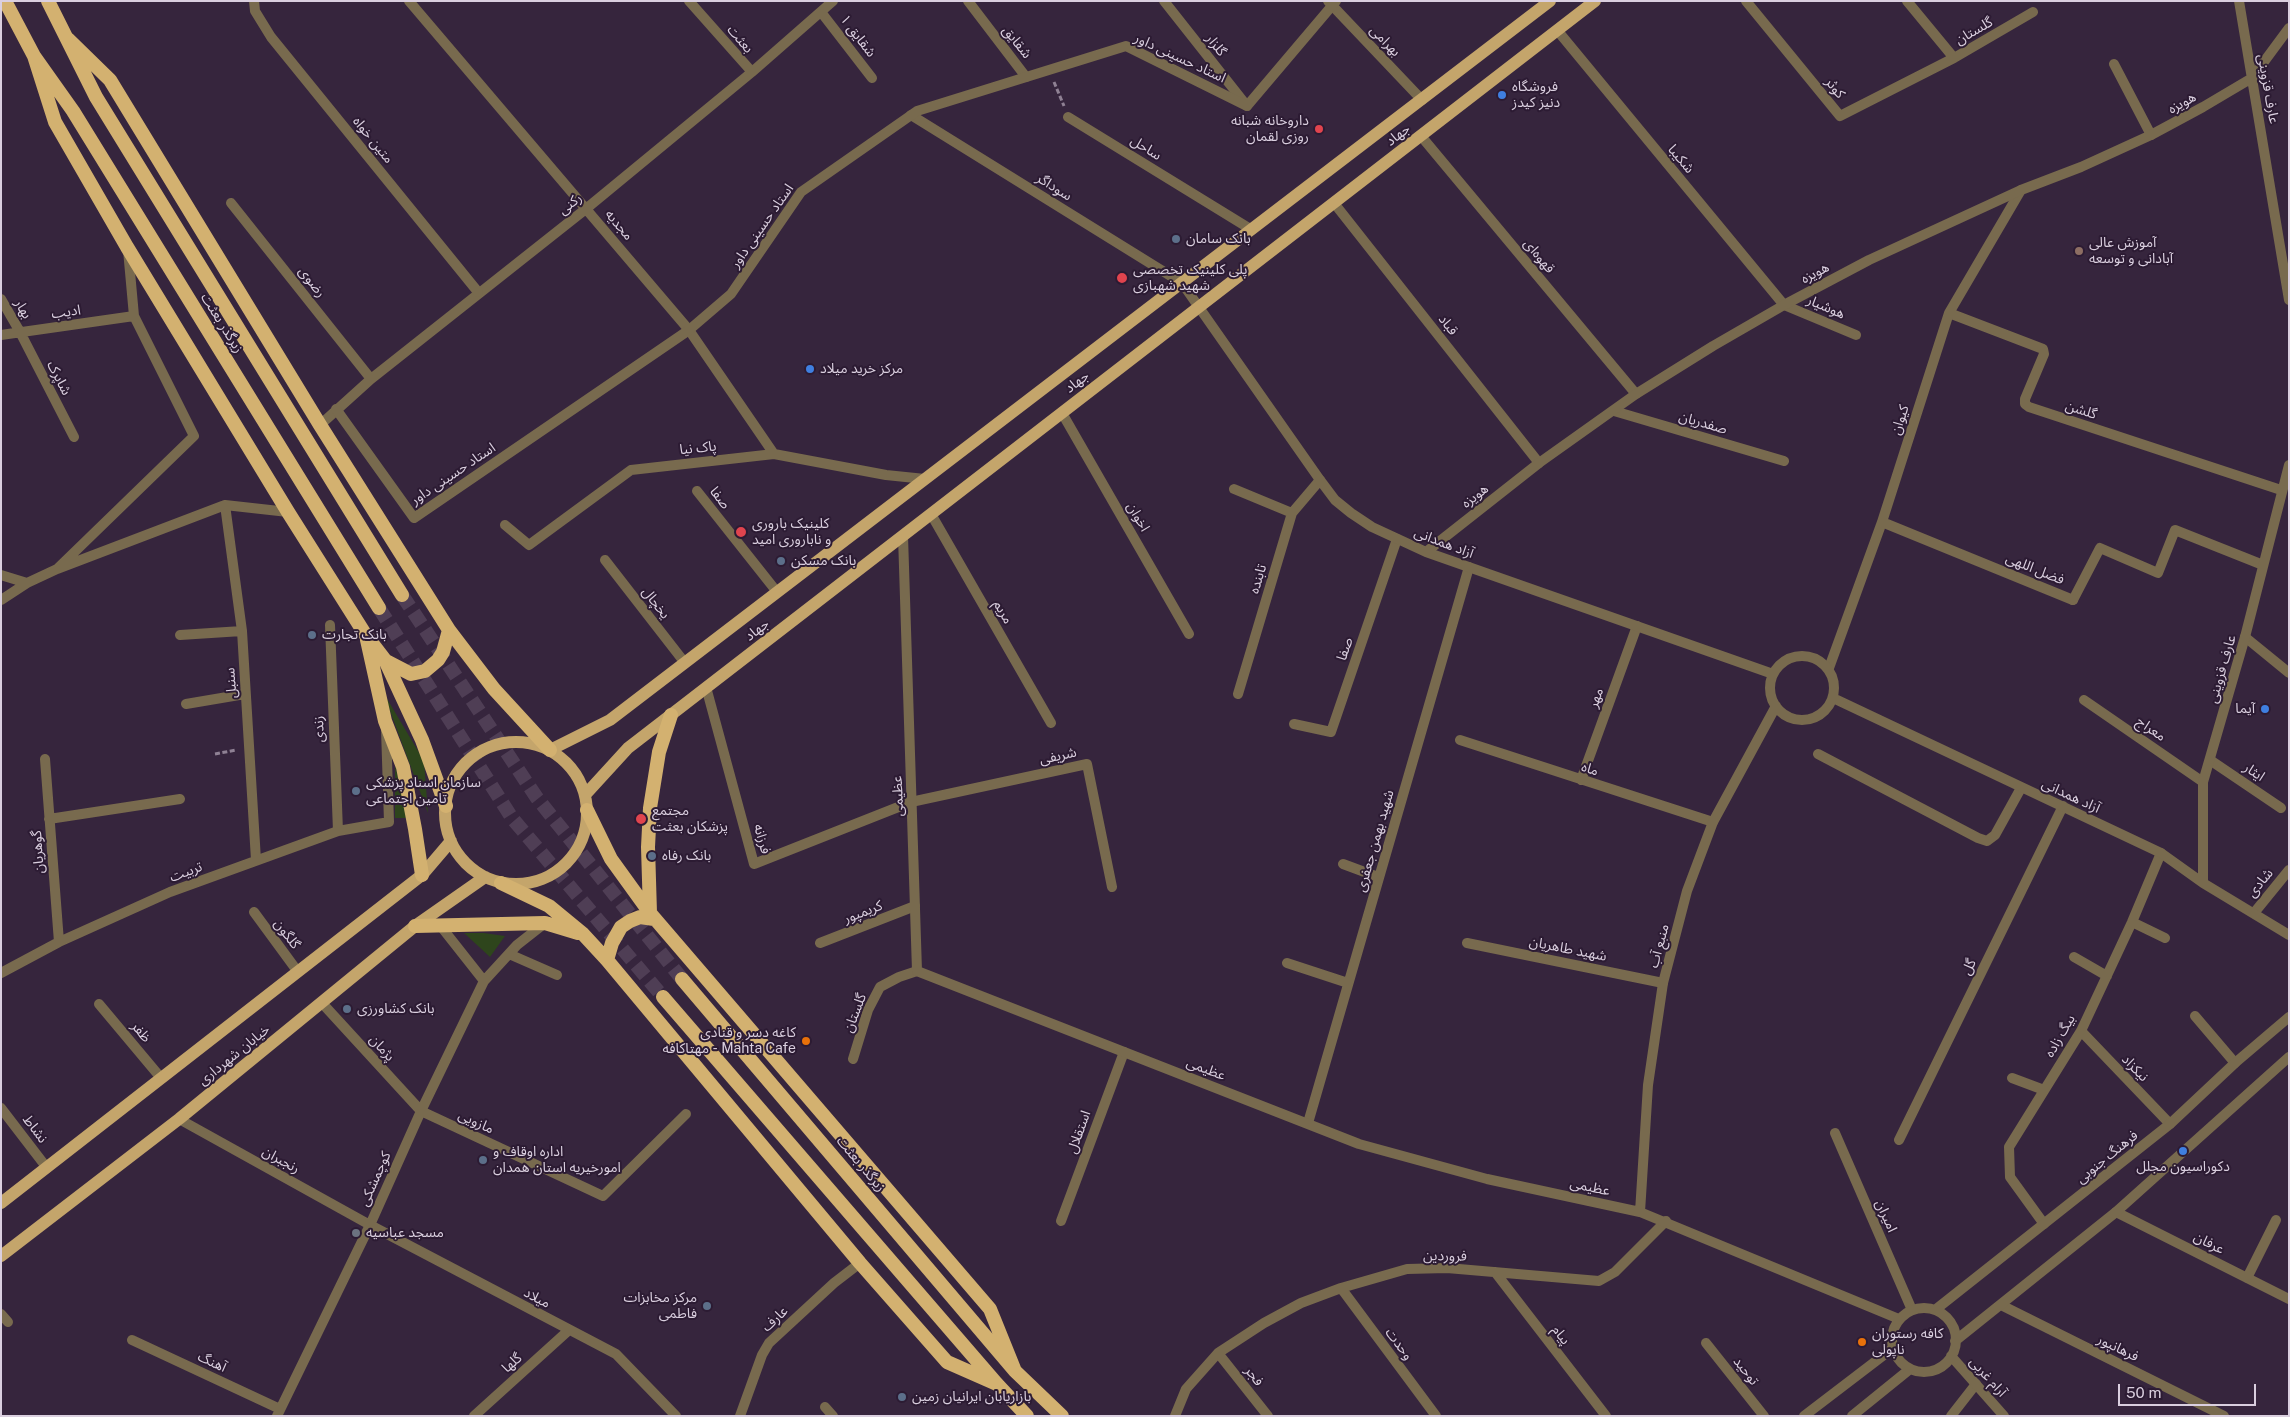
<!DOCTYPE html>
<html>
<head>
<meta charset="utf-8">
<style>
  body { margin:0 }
  #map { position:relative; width:2290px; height:1417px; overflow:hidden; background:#36253d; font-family:"Public Sans",sans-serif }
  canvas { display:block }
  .frame { position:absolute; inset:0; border:2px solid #dacfdf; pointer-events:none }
  .scale { position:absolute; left:2118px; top:1384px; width:138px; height:22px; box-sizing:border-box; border:2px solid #dacfdf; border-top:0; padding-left:6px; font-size:15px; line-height:18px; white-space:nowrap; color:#dacfdf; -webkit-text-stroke:4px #2c1b33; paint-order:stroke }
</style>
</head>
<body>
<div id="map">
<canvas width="2290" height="1417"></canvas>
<div class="frame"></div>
<div class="scale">50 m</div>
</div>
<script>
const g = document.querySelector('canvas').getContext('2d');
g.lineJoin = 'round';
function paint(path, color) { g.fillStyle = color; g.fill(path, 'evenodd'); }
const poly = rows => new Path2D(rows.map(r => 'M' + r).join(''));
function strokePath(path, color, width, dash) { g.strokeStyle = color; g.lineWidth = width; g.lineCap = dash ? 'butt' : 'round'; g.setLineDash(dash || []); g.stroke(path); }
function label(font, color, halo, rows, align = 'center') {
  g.font = font + ' "Public Sans","Noto Sans Arabic",sans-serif'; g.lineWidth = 4; g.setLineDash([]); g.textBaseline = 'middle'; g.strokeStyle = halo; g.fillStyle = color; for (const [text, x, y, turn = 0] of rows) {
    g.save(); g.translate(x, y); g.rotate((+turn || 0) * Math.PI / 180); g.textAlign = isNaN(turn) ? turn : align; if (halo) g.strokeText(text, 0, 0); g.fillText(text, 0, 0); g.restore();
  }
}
paint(poly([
  [383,692,424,761,428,813],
  [395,765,408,818,395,818],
  [464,933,484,933,505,936,490,957]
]), '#2e451c');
strokePath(poly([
  [402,595,537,798,682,979],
  [379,608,512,818,663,997]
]), '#4f3e55', 14, [14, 7]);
strokePath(poly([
  [1054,82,1064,106],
  [215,754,236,750]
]), '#8f8194', 3, [5, 2.5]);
strokePath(poly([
  [2073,600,2100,548,2158,573,2175,530,2263,565]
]), '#786a4e', 10);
strokePath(poly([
  [409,1,689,330,774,454],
  [689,1,752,72],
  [968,1,1026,77],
  [1164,1,1247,106],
  [1328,1,1422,100],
  [1746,1,1840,116,1954,58,2033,12],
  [1907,1,1954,58],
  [821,12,872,78],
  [1557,30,1784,305,1856,335],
  [2114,64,2151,135],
  [911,115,1182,283],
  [1068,117,1252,230],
  [1421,136,1636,394],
  [231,203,371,379],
  [1334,203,1539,463],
  [1,299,20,332,74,437],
  [1949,313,2043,349,2044,354,2025,399,2025,404,2029,407,2281,490],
  [1,335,134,316],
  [1614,411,1784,461],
  [1062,413,1189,634],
  [320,425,371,379,587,208,752,72,833,1],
  [1234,489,1292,513],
  [697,491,777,592],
  [225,505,242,631,256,860],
  [931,514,1051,723],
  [1882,522,2073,600],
  [505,525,529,545,631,470,774,454,886,475,925,479],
  [605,560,685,663],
  [57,569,194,436,134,316,128,250],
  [1,575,27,583],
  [1,600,27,583,57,569,225,505,288,512],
  [330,625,338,831],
  [180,635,242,631],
  [2245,637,2289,673],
  [1829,668,1882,522,1949,313,2021,190],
  [706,687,754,864,911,802,1087,764,1112,887],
  [1238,694,1292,513,1320,480],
  [2084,700,2203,782],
  [186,704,245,694],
  [1294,724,1331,732,1397,539],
  [1460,740,1713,822],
  [1818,754,1978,838,1987,841,1995,835,2021,788],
  [45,759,59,942],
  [2210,760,2281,808],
  [1581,780,1637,626],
  [49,819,180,799],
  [1343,864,1378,877],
  [254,912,298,972],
  [2254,913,2289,870],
  [2132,922,2165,938],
  [439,924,484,981],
  [820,943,915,906],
  [1467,943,1663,983],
  [509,954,557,975],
  [2074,957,2107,976],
  [1287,963,1348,983],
  [1,973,59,942,170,892,338,831,389,822,386,729],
  [322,1003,421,1111,603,1196,686,1114],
  [99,1004,161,1078],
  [2195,1016,2235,1063],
  [2081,1031,2170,1124],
  [853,1059,868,1010,880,987,899,977,917,971],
  [2012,1078,2044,1090],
  [1,1108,47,1168],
  [179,1119,370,1225,616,1354,676,1416],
  [1308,1123,1469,567],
  [1835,1133,1912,1310],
  [1899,1140,2063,806],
  [2116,1212,2289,1299],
  [1061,1221,1124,1052],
  [2044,1224,2010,1177,2009,1147,2081,1031,2132,922,2161,853],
  [1495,1272,1606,1416],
  [2247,1278,2276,1220],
  [1341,1288,1436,1416],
  [2001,1305,2224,1416],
  [1,1314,8,1322],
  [132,1340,280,1409],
  [1706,1343,1764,1416],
  [1218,1353,1268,1416],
  [825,1407,833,1416],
  [277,1416,370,1225,421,1111,484,981,517,945,545,923],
  [474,1416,569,1330],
  [740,1416,762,1355,769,1343,834,1283,860,1263],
  [1175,1416,1186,1389,1218,1353,1264,1323,1301,1303,1341,1288,1407,1269,1447,1268,1599,1281,1615,1272,1666,1221],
  [1951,1416,1976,1384]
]), '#786a4e', 10);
strokePath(poly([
  [254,1,255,11,271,37,478,292],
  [2239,1,2289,300],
  [1182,283,1320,480,1335,500,1351,513,1372,527,1426,552,1773,674],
  [336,409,414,518,689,330,731,294,801,192,917,111,1126,46,1247,106,1336,1],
  [903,536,917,971,1359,1144,1487,1179,1640,1212,1899,1319],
  [1426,552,1539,463,1636,394,1713,346,1784,305,1869,260,2021,190,2081,167,2151,135,2203,107,2252,78,2289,28],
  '1770 688a32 32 0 1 1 64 0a32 32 0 1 1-64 0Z',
  [1833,698,2161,853,2203,883,2289,935],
  [2203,883,2203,782,2245,637,2289,465],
  [1640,1212,1648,1085,1663,983,1687,891,1713,822,1776,706],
  '1892 1340a32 32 0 1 1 64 0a32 32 0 1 1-64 0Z',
  [1935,1310,2170,1124,2235,1063,2289,1017],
  [1955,1341,2116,1212,2289,1057],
  [1951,1356,2004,1416],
  [1804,1416,1893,1348],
  [1852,1416,1910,1369]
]), '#786a4e', 10);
strokePath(poly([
  '445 813a71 71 0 1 1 142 0a71 71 0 1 1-142 0Z',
  [550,750,610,720,1550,1],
  [585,795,628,748,1595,1],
  [1,1203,422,875,451,841],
  [1,1256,179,1119,415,926,485,877]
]), '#c4a56b', 12);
strokePath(poly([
  [5,1,34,56,73,111,379,608],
  [48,1,96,97,402,595],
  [68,39,110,80,320,425,449,630,494,689,550,750],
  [34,56,55,122,127,247,288,512,365,634,385,660,422,740,446,806],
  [367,640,385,721,403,767,415,829,422,875],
  [386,661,411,674,425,671,438,660,443,652,449,630],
  [587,810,611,859,650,913,990,1309,1015,1371],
  [501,883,549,906,583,934,607,960,860,1263,947,1362,997,1384],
  [650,913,648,847,650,808,659,752,671,715],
  [415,926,545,923,578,933],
  [607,960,612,943,621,927,630,921,640,917,654,919],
  [682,979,1015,1371,1062,1416],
  [663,997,997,1384,1027,1416]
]), '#d3b170', 14);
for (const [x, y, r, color] of [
  [1502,95,5,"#3f7fe0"],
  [1319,129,5,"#e0444e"],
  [1176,239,5,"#5c6f8a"],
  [2079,251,5,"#8d6e63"],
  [1122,278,6,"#e0444e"],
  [810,369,5,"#3f7fe0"],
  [741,532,6,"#e0444e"],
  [781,561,5,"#5c6f8a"],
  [312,635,5,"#5c6f8a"],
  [2265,709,5,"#3f7fe0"],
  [356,791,5,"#5c6f8a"],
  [641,819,6,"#e0444e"],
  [652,856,5,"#5c6f8a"],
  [347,1009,5,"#5c6f8a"],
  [806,1041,5,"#e8710a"],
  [2183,1151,5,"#3f7fe0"],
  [483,1160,5,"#5c6f8a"],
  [356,1233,5,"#6b7280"],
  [707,1306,5,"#5c6f8a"],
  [1862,1342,5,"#e8710a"],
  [902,1397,5,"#5c6f8a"]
]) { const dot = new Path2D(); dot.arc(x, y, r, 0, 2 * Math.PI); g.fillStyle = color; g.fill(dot); strokePath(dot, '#2c1b33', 2); }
label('14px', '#dacfdf', '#2c1b33', [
  ["گلستان",1974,31,-30],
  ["شقایق ۱",858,36,53],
  ["بعثت",740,39,49],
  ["بهرامی",1385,41,46],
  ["شقایق",1017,42,52],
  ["گلزار",1216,45,52],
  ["استاد حسینی داور",1180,58,25],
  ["کوثر",1835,88,51],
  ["عارف قزوینی",2268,89,80],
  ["هویزه",2182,103,-29],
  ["جهاد",1398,135,-38],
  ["متین خواه",373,140,51],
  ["ساحل",1146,148,32],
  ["شکیبا",1681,159,50],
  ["سوداگر",1054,187,32],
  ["رکنی",570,204,-38],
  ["مجدیه",619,225,50],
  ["استاد حسینی داور",762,226,-55],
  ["قهوه‌ای",1539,256,50],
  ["هویزه",1815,273,-28],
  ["رضوی",312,282,52],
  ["هوشیار",1826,307,23],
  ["بهار",23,309,60],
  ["ادیب",66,312,-8],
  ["زیرگذر بعثت",222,323,58],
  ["قباد",1448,325,52],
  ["شاپرک",59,378,63],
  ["جهاد",1077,382,-38],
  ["گلشن",2081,410,18],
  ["کیوان",1900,420,-72],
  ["صفدریان",1703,423,16],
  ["پاک نیا",698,448,-6],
  ["استاد حسینی داور",453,474,-34],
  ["هویزه",1475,496,-38],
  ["صفا",720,498,52],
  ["اخوان",1138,517,60],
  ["آزاد همدانی",1444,543,21],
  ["فضل اللهی",2035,569,22],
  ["تابنده",1258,579,-73],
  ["یخچال",656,603,52],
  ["مریم",1003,612,60],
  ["جهاد",757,630,-38],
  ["صفا",1345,649,-71],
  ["عارف قزوینی",2222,669,-74],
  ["سنبل",231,683,-94],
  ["مهر",1596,698,-70],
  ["زندی",319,729,-92],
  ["معراج",2151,729,34],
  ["شریفی",1058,756,-12],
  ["ماه",1590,769,18],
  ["ایثار",2254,772,34],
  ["عظیمی",898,796,-92],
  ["آزاد همدانی",2071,796,25],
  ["فرزانه",762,839,74],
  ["شهید بهمن جعفری",1375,841,-74],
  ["گوهریان",38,852,-94],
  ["تربیت",186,872,-21],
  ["شادی",2260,883,-51],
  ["کریمپور",863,912,-21],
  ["گلگون",287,934,53],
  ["منبع آب",1659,946,-75],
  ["شهید طاهریان",1568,949,11],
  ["گل",1969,967,-64],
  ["گلستان",855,1013,-69],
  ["ظفر",141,1032,50],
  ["بیگ زاده",2060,1036,-60],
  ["پژمان",382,1048,48],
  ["خیابان شهرداری",234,1055,-39],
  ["نیکزاد",2135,1068,46],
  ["عظیمی",1206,1069,21],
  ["مازویی",476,1122,25],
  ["نشاط",35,1129,53],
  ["استقلال",1079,1132,-70],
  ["فرهنگ جنوبی",2107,1157,-39],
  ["رنجبران",281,1160,29],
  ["زیرگذر بعثت",861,1164,50],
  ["کوچمشکی",375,1179,-66],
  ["عظیمی",1590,1187,12],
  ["امیران",1886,1216,66],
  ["عرفان",2209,1243,27],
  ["فروردین",1445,1256,1],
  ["میلاد",537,1298,28],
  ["عارف",775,1319,-43],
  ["پیام",1561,1335,52],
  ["وحدت",1399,1344,53],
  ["فرهانپور",2118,1348,26],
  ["آهنگ",212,1362,25],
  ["گلها",512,1363,-42],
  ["توحید",1746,1371,52],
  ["فجر",1254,1376,52],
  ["آرام غربی",1988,1377,48]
]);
label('14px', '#dacfdf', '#2c1b33', [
  ["فروشگاه",1512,87],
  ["دنیز کیدز",1512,103],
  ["داروخانه شبانه",1309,121,"right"],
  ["روزی لقمان",1309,137,"right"],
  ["بانک سامان",1186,239],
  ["آموزش عالی",2089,243],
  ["آبادانی و توسعه",2089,259],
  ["پلی کلینیک تخصصی",1133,270],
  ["شهید شهبازی",1133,286],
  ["مرکز خرید میلاد",820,369],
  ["کلینیک باروری",752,524],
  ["و ناباروری امید",752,540],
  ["بانک مسکن",791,561],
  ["بانک تجارت",322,635],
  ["آيما",2255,709,"right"],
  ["سازمان اسناد پزشکی",366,783],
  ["تامین اجتماعی",366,799],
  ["مجتمع",652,811],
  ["پزشکان بعثت",652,827],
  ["بانک رفاه",662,856],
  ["بانک کشاورزی",357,1009],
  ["کاغه دسر و قنادی",796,1033,"right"],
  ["مهتاکافه - Mahta Cafe",796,1049,"right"],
  ["اداره اوقاف و",493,1152],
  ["امورخیریه استان همدان",493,1168],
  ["دکوراسیون مجلل",2183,1167,"center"],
  ["مسجد عباسیه",366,1233],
  ["مرکز مخابزات",697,1298,"right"],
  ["فاطمی",697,1314,"right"],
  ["کافه رستوران",1872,1334],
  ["ناپولی",1872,1350],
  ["بازاریابان ایرانیان زمین",912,1397]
], 'left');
</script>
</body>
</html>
